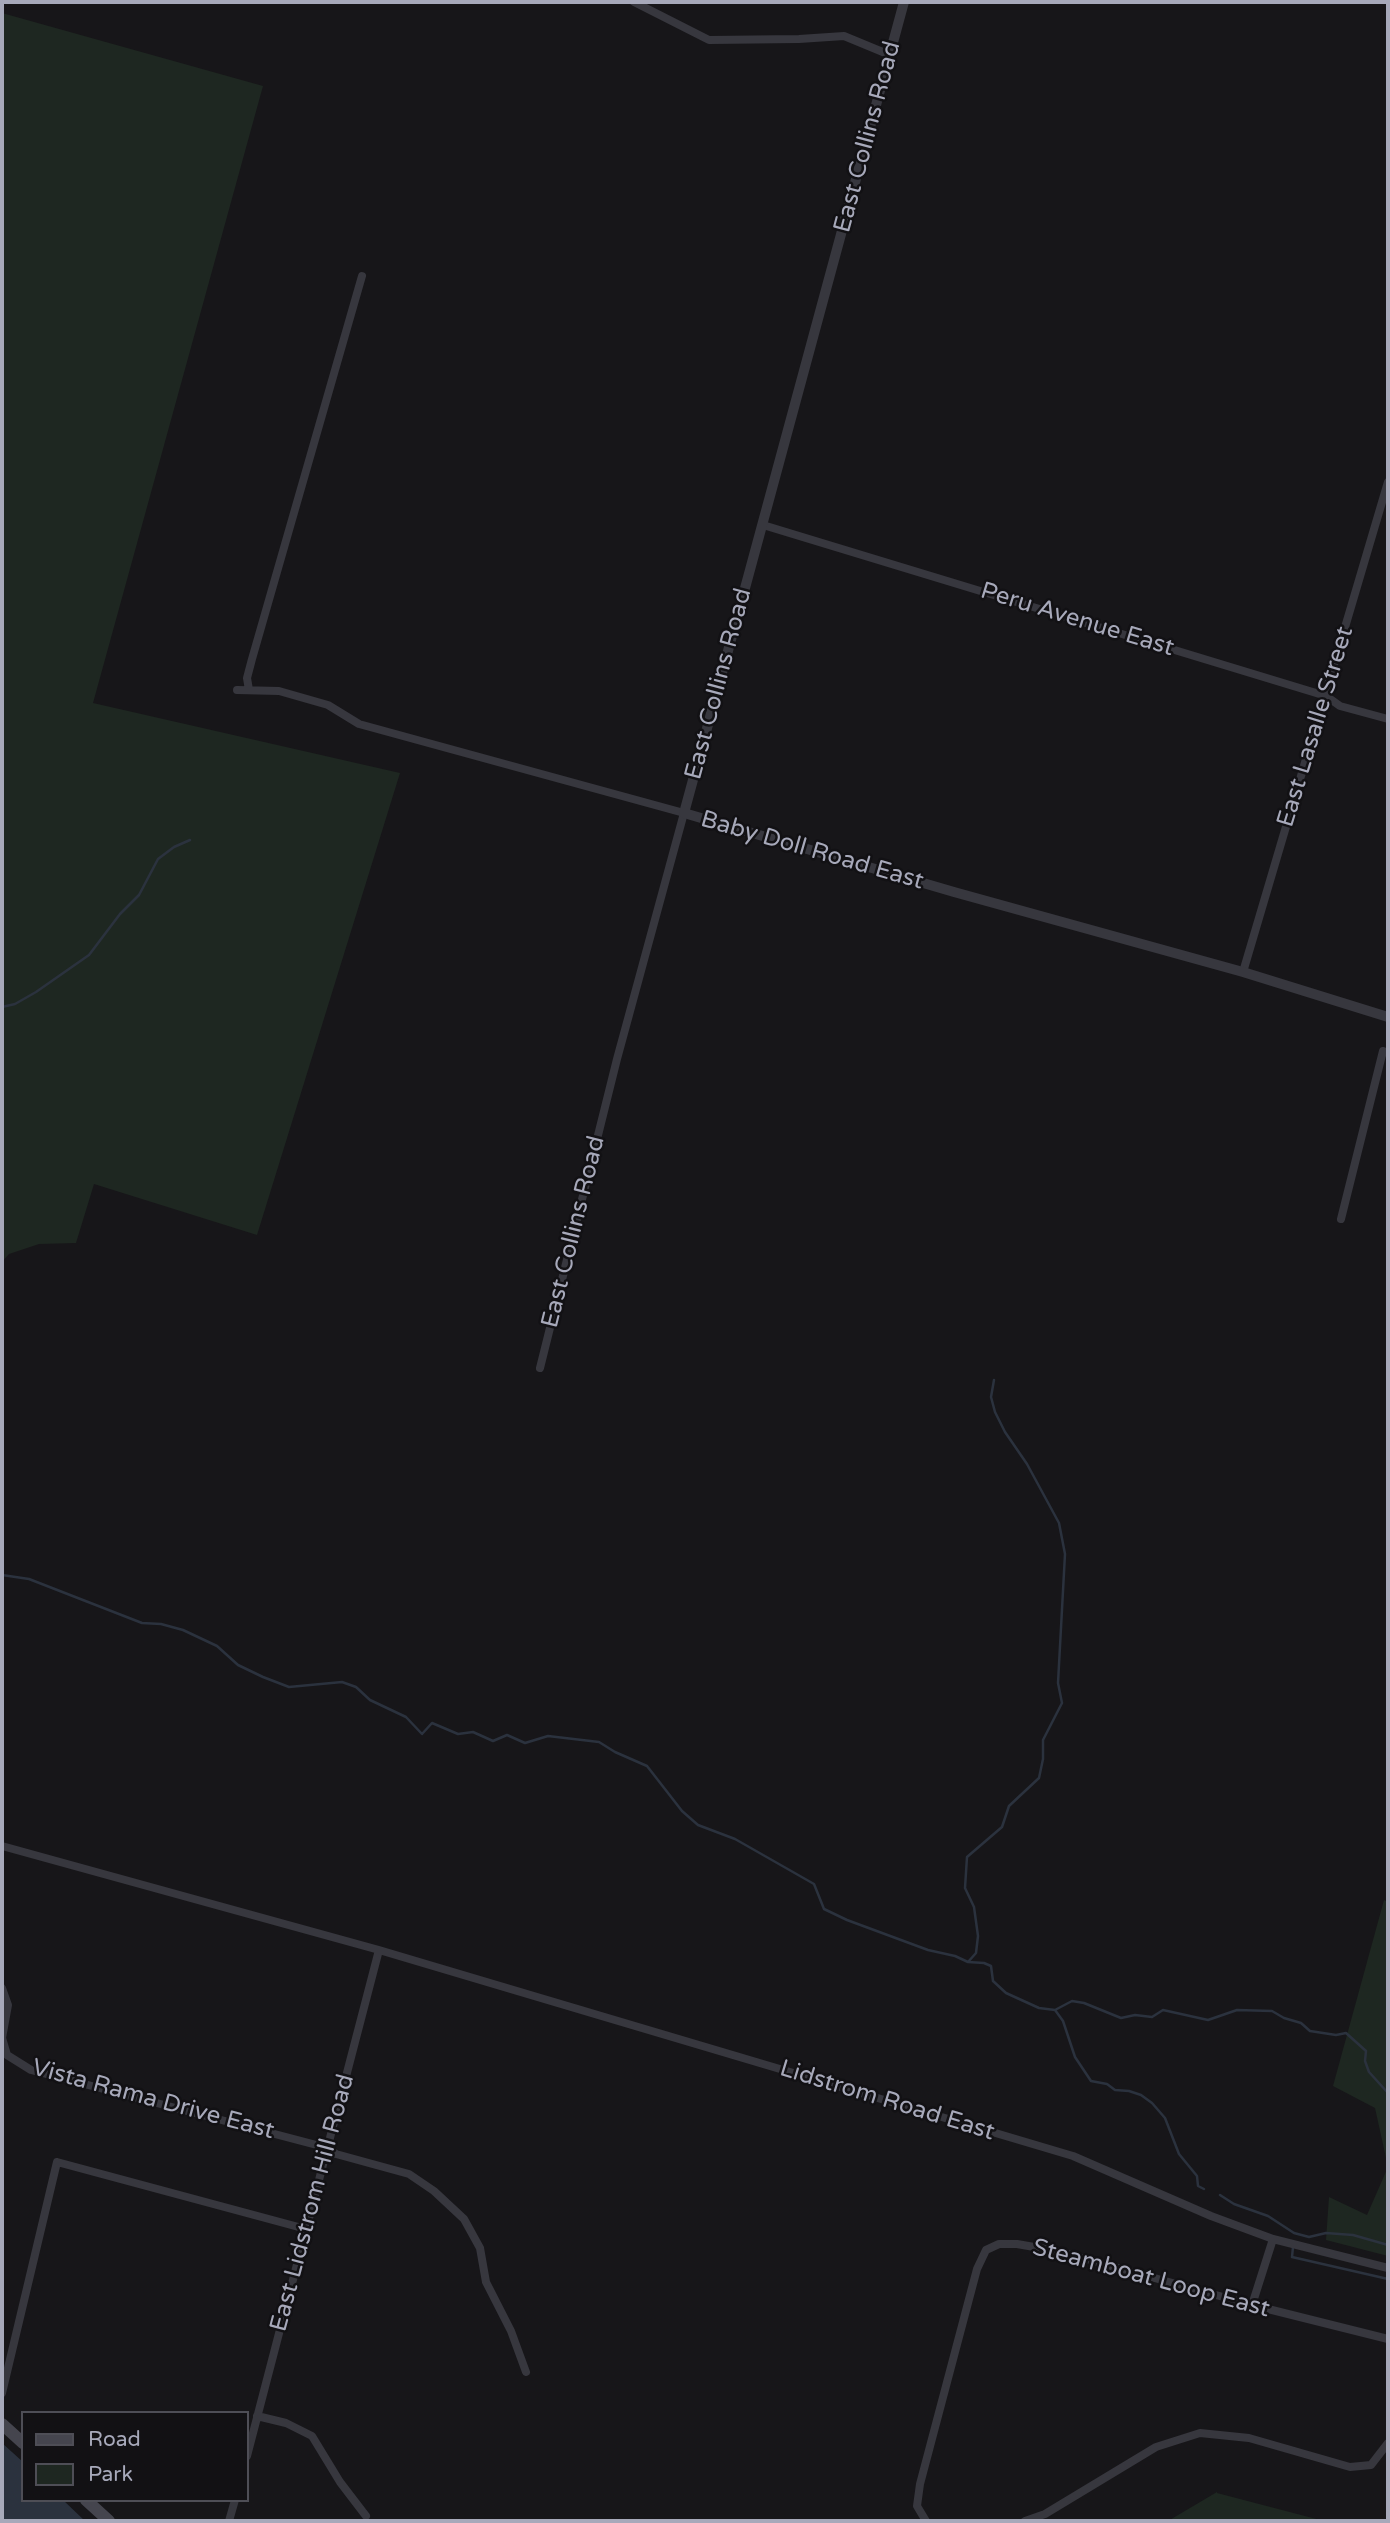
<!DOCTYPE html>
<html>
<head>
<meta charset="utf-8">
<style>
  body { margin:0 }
  #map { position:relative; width:1390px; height:2523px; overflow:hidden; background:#171619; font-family:"Varela Round",sans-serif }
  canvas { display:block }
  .frame { position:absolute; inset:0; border:4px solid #a7a9ba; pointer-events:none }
  .legend { position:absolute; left:21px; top:2411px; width:228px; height:91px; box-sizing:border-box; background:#121114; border:2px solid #4e4e56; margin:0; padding:9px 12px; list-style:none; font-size:21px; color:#a7a9ba }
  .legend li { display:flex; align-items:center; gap:14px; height:35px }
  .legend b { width:35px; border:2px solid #4e4e56 }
</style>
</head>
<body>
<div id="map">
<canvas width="1390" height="2523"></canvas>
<div class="frame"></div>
<ul class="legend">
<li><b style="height:9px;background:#45454e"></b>Road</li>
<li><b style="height:19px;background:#1e2721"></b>Park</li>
</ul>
</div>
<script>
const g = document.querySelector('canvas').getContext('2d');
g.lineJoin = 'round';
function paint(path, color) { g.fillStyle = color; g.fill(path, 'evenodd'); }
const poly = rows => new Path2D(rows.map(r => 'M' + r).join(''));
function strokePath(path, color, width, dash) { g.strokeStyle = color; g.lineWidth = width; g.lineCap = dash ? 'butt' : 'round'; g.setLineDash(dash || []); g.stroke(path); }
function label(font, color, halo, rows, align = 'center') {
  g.font = font + ' "Varela Round",sans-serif'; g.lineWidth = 5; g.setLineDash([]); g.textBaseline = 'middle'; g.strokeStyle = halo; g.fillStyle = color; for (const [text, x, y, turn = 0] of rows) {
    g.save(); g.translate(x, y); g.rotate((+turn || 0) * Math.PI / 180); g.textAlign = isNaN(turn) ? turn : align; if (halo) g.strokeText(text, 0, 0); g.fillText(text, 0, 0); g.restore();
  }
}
paint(poly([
  [2,13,263,86,93,703,400,773,257,1235,94,1184,76,1243,39,1244,9,1254,2,1262],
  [1384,1900,1388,1902,1388,2256,1326,2240,1329,2197,1367,2215,1388,2167,1375,2108,1333,2086],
  [1217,2492,1217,2493,1324,2521,1168,2521]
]), '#1e2721');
paint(poly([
  [2,2443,23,2462,23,2500,63,2500,85,2521,2,2521]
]), '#2b323e');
strokePath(poly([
  [2,1007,15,1004,36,992,89,955,120,914,139,895,158,859,174,847,190,840],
  [2,1575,29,1579,142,1623,161,1624,183,1630,217,1646,238,1665,263,1677,289,1687,342,1682,356,1687,370,1700,406,1717,422,1734,432,1723,458,1734,473,1732,493,1741,507,1735,525,1743,548,1736,599,1742,615,1752,647,1766,682,1811,698,1825,735,1839,814,1884,824,1909,847,1920,928,1950,955,1956,968,1962,984,1963,991,1966,993,1981,1006,1993,1039,2008,1055,2010,1072,2001,1084,2003,1121,2018,1135,2015,1152,2017,1163,2010,1208,2020,1237,2010,1272,2011,1284,2018,1301,2023,1310,2031,1336,2035,1346,2033,1366,2051,1365,2061,1369,2072,1388,2093],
  [968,1962,976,1953,978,1936,974,1907,965,1888,967,1857,1002,1827,1009,1806,1039,1778,1043,1759,1043,1740,1062,1703,1058,1683,1065,1554,1059,1523,1027,1464,1005,1432,995,1412,991,1397,994,1380],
  [1055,2010,1063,2021,1075,2057,1091,2081,1107,2084,1115,2090,1129,2091,1141,2095,1152,2103,1165,2118,1179,2154,1197,2176,1198,2186,1204,2189],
  [1220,2195,1234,2204,1268,2216,1294,2233,1309,2237,1326,2233,1353,2235,1388,2245],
  [1293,2247,1292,2257,1388,2279]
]), '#2b323e', 2.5);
strokePath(poly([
  [634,2,709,40,799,39,844,36,890,55],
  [763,525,1326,696,1340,706,1388,719],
  [237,690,279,691,328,705,359,724,684,813,617,1059,540,1368],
  [249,690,247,678,252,659,362,276],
  [1243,972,1388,482],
  [1341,1219,1383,1051,1388,1053],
  [2,1846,379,1950,1073,2156,1211,2216,1273,2239,1388,2268],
  [2,1988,8,2005,2,2038,7,2055,31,2070,328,2148,336,2154,409,2174,434,2191,464,2219,480,2248,486,2282,511,2331,526,2372],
  [1252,2305,1273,2239],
  [2,2393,57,2162,306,2229],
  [257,2416,286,2423,312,2436,340,2482,366,2516],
  [247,2456,379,1950],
  [229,2521,235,2500],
  [926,2521,917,2506,920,2484,977,2269,986,2250,999,2244,1017,2244,1057,2251,1252,2305,1388,2339],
  [1025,2521,1045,2514,1156,2447,1200,2433,1249,2438,1350,2467,1371,2465,1388,2443]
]), '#37373e', 8);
strokePath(poly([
  [904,2,684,813,954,892,1243,972,1388,1017]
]), '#37373e', 10);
strokePath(poly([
  [2,2424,23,2443],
  [86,2500,109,2521]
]), '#45454e', 12);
label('24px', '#a7a9ba', '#121114', [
  ["East Collins Road",868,137,-75],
  ["Peru Avenue East",1077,620,17],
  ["East Collins Road",719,684,-75],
  ["East Lasalle Street",1316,727,-73],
  ["Baby Doll Road East",812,851,16],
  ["East Collins Road",574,1232,-76],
  ["Vista Rama Drive East",153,2100,15],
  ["Lidstrom Road East",887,2101,17],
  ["East Lidstrom Hill Road",313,2203,-75],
  ["Steamboat Loop East",1151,2279,15]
]);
</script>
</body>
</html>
